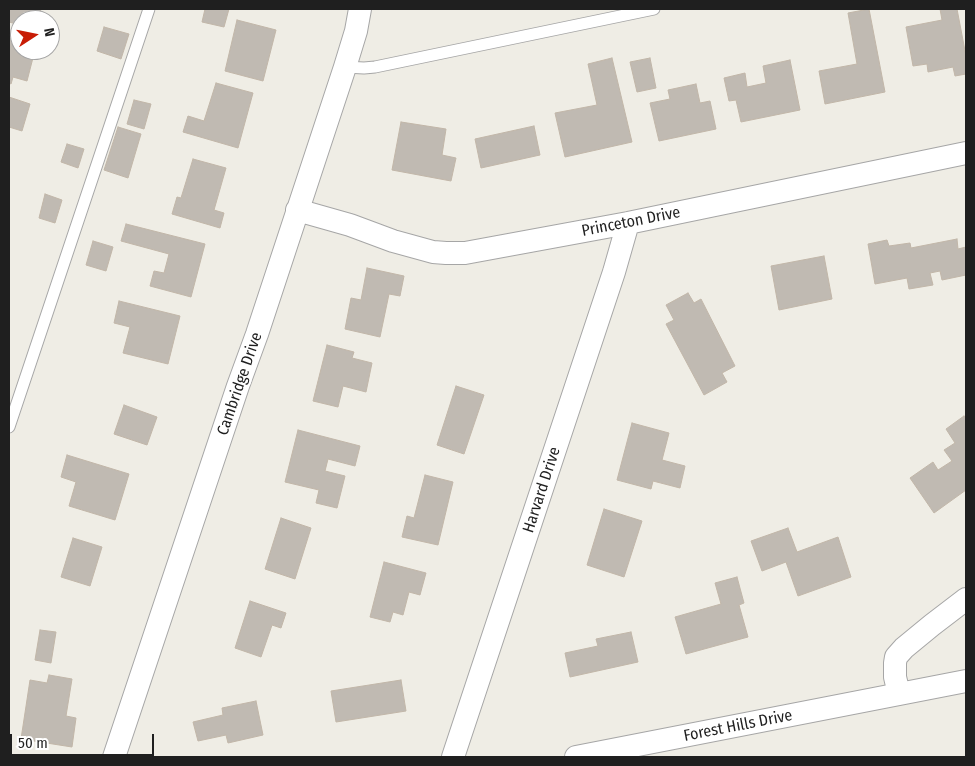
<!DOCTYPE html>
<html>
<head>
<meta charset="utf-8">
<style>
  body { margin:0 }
  #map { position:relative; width:975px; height:766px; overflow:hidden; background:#efede5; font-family:"Fira Sans Condensed",sans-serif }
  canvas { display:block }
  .frame { position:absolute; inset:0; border:10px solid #1f1f1f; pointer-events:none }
  .north { position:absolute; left:10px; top:10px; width:50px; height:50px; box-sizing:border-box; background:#fff; border:1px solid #a5a5a5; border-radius:50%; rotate:79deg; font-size:14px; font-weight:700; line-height:20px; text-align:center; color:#1f1f1f }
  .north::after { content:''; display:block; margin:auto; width:18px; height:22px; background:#c81c05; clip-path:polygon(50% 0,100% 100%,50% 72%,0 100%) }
  .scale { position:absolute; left:10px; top:734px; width:144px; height:22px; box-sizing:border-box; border:2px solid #1f1f1f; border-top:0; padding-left:6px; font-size:15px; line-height:18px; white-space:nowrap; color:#1f1f1f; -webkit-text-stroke:4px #fff; paint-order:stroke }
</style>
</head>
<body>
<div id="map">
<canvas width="975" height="766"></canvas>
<div class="frame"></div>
<div class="north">N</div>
<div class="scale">50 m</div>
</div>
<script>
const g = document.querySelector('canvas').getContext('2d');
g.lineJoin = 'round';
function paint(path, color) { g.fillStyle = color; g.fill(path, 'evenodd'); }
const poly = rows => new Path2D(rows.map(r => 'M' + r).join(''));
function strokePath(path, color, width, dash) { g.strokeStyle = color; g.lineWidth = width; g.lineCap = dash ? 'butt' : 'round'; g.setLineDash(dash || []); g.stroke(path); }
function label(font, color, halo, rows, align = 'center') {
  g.font = font + ' "Fira Sans Condensed",sans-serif'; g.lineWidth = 4.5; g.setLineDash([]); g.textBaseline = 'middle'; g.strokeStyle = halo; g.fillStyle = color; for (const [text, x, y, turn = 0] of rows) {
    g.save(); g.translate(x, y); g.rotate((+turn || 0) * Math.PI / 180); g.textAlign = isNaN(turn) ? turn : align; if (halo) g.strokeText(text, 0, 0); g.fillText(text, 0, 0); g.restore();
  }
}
const building = poly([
  [9,9,41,9,37,20,20,20,20,25,9,22,9,9],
  [205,9,229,9,224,27,202,22,205,9],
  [869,9,885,92,825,104,819,71,857,64,848,13,869,9],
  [940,9,957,9,966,56,966,74,955,76,953,67,928,72,927,64,913,66,906,27,942,20,940,9],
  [237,20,276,30,263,81,225,71,237,20],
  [104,27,129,34,121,59,97,51,104,27],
  [9,38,20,41,20,50,35,50,27,81,13,77,11,84,9,83,9,38],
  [612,58,632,142,565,157,555,113,597,105,588,64,612,58],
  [650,58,656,88,637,92,630,62,650,58],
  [790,60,800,110,741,122,736,100,729,101,724,78,745,73,747,87,766,83,763,66,790,60],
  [216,83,253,93,238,148,183,132,188,116,204,121,216,83],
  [696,84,700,103,710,101,716,129,659,141,650,103,670,99,668,90,696,84],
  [9,97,30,104,22,131,9,127,9,97],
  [134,100,151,104,144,129,127,124,134,100],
  [401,122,446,129,442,155,456,158,451,181,392,170,401,122],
  [534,126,540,155,481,168,475,139,534,126],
  [118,127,141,134,128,178,104,170,118,127],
  [67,144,84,149,78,168,61,162,67,144],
  [193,159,226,168,214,210,224,213,220,228,172,214,177,197,181,198,193,159],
  [45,194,62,200,55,223,39,218,45,194],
  [126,224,205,244,191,297,150,286,154,271,164,273,169,254,121,241,126,224],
  [957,239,958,249,966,247,966,275,942,280,940,271,930,273,933,285,909,289,907,278,875,284,868,244,887,240,889,246,910,243,911,248,957,239],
  [93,241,113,247,106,271,86,265,93,241],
  [824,256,832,299,779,310,771,266,824,256],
  [367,268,404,276,400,296,389,294,380,337,345,329,351,298,361,300,367,268],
  [688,293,694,303,701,299,735,366,722,373,727,382,704,395,666,324,674,320,666,305,688,293],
  [119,301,180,316,168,364,123,353,130,327,114,323,119,301],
  [327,345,354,352,352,358,372,363,366,392,343,386,338,407,313,401,327,345],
  [456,386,484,395,464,454,437,445,456,386],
  [124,405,157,417,147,445,114,434,124,405],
  [964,416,966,419,966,490,934,513,910,478,933,462,938,470,952,461,944,450,955,443,946,429,964,416],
  [632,423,669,433,662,460,685,466,680,488,653,481,651,489,617,480,632,423],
  [298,430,360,446,355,466,328,459,325,471,345,476,337,508,316,503,319,490,285,482,298,430],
  [67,455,129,474,115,520,69,506,76,482,61,477,67,455],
  [425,475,453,482,438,545,402,537,407,516,414,518,425,475],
  [604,509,642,521,624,577,587,565,604,509],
  [281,518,311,528,295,579,265,569,281,518],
  [788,528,797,552,838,537,851,577,798,596,786,562,762,571,751,541,788,528],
  [73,538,102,547,90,586,61,577,73,538],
  [384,562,426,573,420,595,409,592,403,615,393,612,390,622,370,617,384,562],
  [737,577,744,603,739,605,748,637,686,654,675,617,721,604,715,583,737,577],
  [250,601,286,613,281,628,272,625,261,657,235,648,250,601],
  [40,630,56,632,51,663,35,660,40,630],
  [631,632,638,662,570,677,565,653,598,646,596,639,631,632],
  [49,675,72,679,66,716,76,718,72,747,21,739,30,680,47,683,49,675],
  [401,680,406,711,336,722,331,691,401,680],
  [256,701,263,735,228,743,226,735,198,741,193,722,223,715,222,708,256,701]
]);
paint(building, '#c0bab2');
strokePath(building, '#c1b6a8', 1);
const service = poly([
  [345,67,364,68,375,67,654,9],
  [9,427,149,9]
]);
const minor = poly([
  [297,210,350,225,393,241,433,252,446,253,465,253,628,223,966,153],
  [899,694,895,677,895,663,896,657,904,648,932,625,966,599],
  [114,757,238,386,257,334,345,67,356,31,360,9],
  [453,757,614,272,628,223],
  [576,757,966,681]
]);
strokePath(service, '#a6a6a6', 13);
strokePath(minor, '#a6a6a6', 24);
strokePath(service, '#fff', 11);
strokePath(minor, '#fff', 22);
label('16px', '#1f1f1f', '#fff', [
  ["Princeton Drive",631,222,-11],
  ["Cambridge Drive",240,384,-71],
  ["Harvard Drive",542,490,-72],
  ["Forest Hills Drive",738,726,-11]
]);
</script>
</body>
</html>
